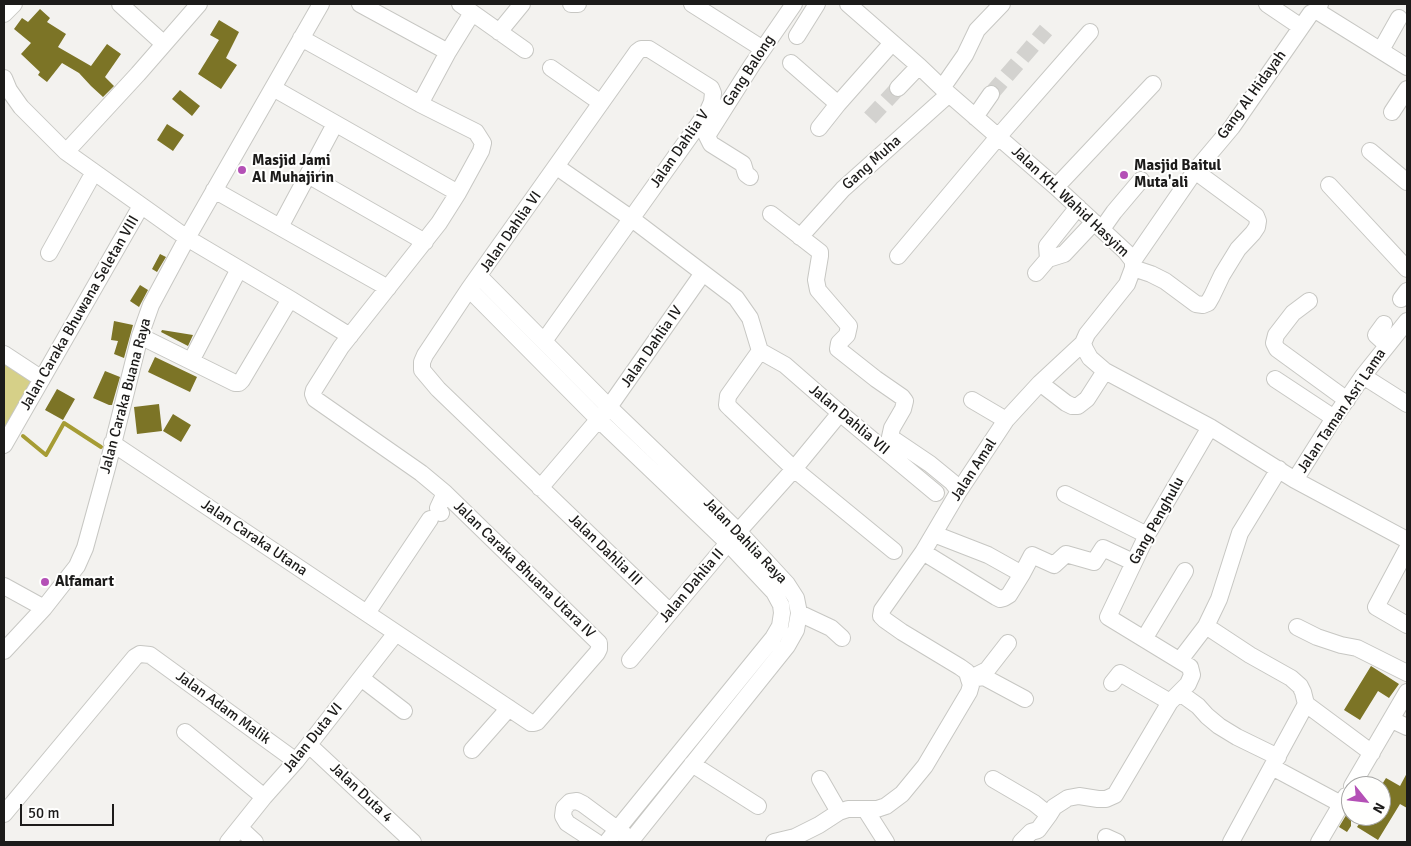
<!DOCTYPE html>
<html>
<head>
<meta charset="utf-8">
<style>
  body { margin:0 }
  #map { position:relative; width:1411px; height:846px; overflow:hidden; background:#f3f2ef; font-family:Signika,sans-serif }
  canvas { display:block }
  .frame { position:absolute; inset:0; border:5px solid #1c1b1a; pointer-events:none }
  .north { position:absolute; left:1341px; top:776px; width:50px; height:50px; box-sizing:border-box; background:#fffffe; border:1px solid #a4a4a3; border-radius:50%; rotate:119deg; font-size:14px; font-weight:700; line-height:20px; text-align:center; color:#1c1b1a }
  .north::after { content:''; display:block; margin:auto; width:18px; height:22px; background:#b450b6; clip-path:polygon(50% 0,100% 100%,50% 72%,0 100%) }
  .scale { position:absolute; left:20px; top:804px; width:94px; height:22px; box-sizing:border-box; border:2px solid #1c1b1a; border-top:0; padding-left:6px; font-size:15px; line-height:18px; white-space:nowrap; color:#1c1b1a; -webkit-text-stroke:4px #fffffe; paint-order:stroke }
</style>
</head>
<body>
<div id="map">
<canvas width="1411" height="846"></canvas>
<div class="frame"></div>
<div class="north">N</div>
<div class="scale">50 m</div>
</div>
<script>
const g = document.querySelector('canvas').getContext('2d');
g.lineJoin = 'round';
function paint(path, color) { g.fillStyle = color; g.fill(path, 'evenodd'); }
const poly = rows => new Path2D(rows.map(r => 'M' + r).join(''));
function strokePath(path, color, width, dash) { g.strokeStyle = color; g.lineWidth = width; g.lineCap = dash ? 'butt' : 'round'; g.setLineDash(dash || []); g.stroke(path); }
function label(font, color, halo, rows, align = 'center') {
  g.font = font + ' Signika,sans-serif'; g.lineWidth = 4; g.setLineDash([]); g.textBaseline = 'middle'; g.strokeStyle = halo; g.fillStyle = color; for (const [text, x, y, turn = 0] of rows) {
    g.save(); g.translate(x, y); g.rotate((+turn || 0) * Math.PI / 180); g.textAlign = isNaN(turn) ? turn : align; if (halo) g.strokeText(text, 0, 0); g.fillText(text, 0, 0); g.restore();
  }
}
paint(poly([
  [4,354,37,376,4,431]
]), '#d6d088');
strokePath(poly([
  [23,436,46,455,64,423,101,447]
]), '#a69c34', 4);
paint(poly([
  [40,9,50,18,47,22,66,34,58,47,91,66,107,44,121,54,105,77,114,86,103,97,91,86,79,73,62,63,47,82,38,75,40,72,21,54,31,43,14,29,22,18,28,22],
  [219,20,239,32,226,58,237,65,221,89,198,74,219,40,210,35],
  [180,90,200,106,192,116,172,99],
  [167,124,184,135,173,151,157,140],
  [160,254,166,257,157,272,152,269],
  [140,285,148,290,139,307,130,301],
  [114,321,133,325,124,358,114,354,118,341,111,340],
  [162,330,193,335,188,346,161,332],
  [155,357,197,377,190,392,148,372],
  [105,371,120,377,112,405,109,405,93,398],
  [57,389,75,399,63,420,45,410],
  [159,404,162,431,137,434,134,407],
  [173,414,191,425,181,442,163,431],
  [1371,666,1399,684,1389,698,1378,691,1360,720,1344,710],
  [1407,773,1407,808,1400,804,1378,840,1357,827,1364,816,1381,816,1381,786,1386,778,1400,786],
  [1351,807,1351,826,1347,832,1339,827]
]), '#7c7426');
strokePath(poly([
  [991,94,1046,30],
  [870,118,898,88]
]), '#d3d2cf', 16, [16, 8]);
const minor = poly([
  [120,4,164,44],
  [360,4,448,52],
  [460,4,525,50],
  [571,4,578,4],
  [692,4,763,49],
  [848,4,919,66,942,88,1056,187,1126,252,1133,261,1133,268,1127,284,1087,334,1083,343,1085,349,1090,358,1105,371,1210,427,1295,480,1407,540],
  [1267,4,1301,27],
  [1317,11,1407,67],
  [4,14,14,4],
  [499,32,522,4],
  [797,36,817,4],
  [1381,50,1399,18],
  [791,63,838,104],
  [551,68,601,103],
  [4,78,9,90,21,107,66,152,187,238,290,299,350,336],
  [273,88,458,193],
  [898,88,919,66],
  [942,88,965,55,977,30,1002,4],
  [420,104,448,52,472,13],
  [1392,112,1407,89],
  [975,117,991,94],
  [819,128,838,104,892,43],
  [1370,151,1407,182],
  [66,152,138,74,199,4],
  [557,167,632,219,736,298,750,318,760,351,728,396,727,405,731,409,794,469,894,551],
  [308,175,425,242],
  [750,177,746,174,743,164,711,144,707,136,752,65,794,4],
  [1329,185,1407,269],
  [1056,187,1153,84],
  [214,190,388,288],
  [771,214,820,252,820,256,816,280,818,290,849,326,847,335,839,343,838,349,876,379,902,397,905,401,903,409,892,428,890,437,930,464,952,482,959,491],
  [280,227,335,124],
  [1102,229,1114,212,1141,180],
  [800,237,843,189,949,94],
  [49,253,94,172],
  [898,256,998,137,1090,32],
  [1048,259,1047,246,1078,207],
  [1133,261,1195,171,1232,127,1311,13,1317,11,1320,4],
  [1133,268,1151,274,1165,281,1196,304,1203,305,1208,303,1212,296,1222,275,1238,249,1253,233,1257,227,1258,221,1256,216,1195,171],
  [1036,273,1048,259,1064,254,1094,222],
  [479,276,609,407,738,531,787,584,796,598,799,613,796,630,787,646,630,842],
  [469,289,598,419,728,543,774,592,781,605,782,613,780,626,773,638,607,842],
  [1401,299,1407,291],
  [1309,301,1293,313,1276,335,1274,343,1277,349,1347,400],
  [1384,324,1376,335,1387,345],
  [140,336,235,383,239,383,242,380,290,299],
  [544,341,708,111,712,102,713,93,711,88,649,49,641,49,637,52,469,289,425,355,422,362,422,370,438,389,670,612],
  [760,351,785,365,840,413,936,493],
  [4,354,42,379],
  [191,361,239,269],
  [1363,376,1407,404],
  [1275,379,1334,418],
  [1040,383,1066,403,1072,406,1078,406,1087,399,1105,371],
  [972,400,1006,420],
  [112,443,531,723,534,723,537,722,597,653,599,649,599,643,445,493,421,473,315,399,313,394,314,390,341,347,439,223,458,193,481,151,483,143,476,132,420,104,301,38],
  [4,445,141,206],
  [1295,480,1334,418,1363,376,1407,321],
  [540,488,609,407,703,273],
  [1065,494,1147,535],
  [441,513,438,508,445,493],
  [934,534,988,555,1022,574,1032,555,1054,565,1066,554,1094,562,1103,548,1133,562],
  [1407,549,1376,607,1407,625],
  [923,552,996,597,1000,599,1004,598,1009,595,1022,574],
  [4,586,44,608],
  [367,613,430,519],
  [799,613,831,628,842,638],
  [1206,626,1250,655,1291,678,1300,686,1303,692,1306,704,1231,842],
  [1297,627,1317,637,1341,645,1357,648,1407,673],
  [1144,639,1185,571],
  [4,651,44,608,77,566,85,548,107,468,140,336,151,305,187,238,321,4],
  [630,660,728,543,794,469,840,413],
  [1180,660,1206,626,1219,599,1240,533,1279,469],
  [361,678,404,711],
  [971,678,987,670,1008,643],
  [969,679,984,677,1025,699],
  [1112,683,1120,673,1170,702],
  [1180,693,1198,706,1207,716,1219,726,1237,737,1278,757],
  [1306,704,1372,753],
  [1392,720,1407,727],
  [185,732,264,797],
  [309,745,413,842],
  [472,750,509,708],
  [692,764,758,806],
  [1272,767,1341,804],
  [820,779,839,812],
  [993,779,1034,803,1049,815,1054,807,1068,798,1079,796,1098,799,1106,799,1115,795,1170,702,1188,684,1192,675,1190,667,1108,617,1147,535,1210,427],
  [1352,786,1407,692],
  [865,809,886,842],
  [4,814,135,657,140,654,150,655,296,761],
  [240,828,255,842],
  [1106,837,1117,842],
  [228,842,264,797,296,761,396,633],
  [596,842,567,823,563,816,564,808,570,802,577,801,583,804,625,835],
  [774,842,795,837,819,825,839,812,848,809,877,809,886,806,902,794,925,766,969,692,971,685,969,679,967,672,960,667,902,632,885,620,881,616,882,610,923,552,959,491,1006,420,1040,383,1083,343],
  [1021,842,1031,832,1038,830,1049,815],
  [1319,842,1346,796]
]);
strokePath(minor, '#c7c7c3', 18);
strokePath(minor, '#fff', 16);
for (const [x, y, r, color] of [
  [242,170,5,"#b450b6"],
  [1124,175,5,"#b450b6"],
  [45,582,5,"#b450b6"]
]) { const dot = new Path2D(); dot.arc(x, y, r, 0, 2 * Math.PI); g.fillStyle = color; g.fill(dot); strokePath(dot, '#fffffe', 2); }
label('15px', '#1c1b1a', '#fffffe', [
  ["Gang Balong",749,71,-57],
  ["Gang Al Hidayah",1252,95,-54],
  ["Jalan Dahlia V",680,149,-55],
  ["Gang Muha",872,163,-42],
  ["Jalan KH. Wahid Hasyim",1070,202,43],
  ["Jalan Dahlia VI",511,232,-55],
  ["Jalan Caraka Bhuwana Seletan VIII",80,313,-60],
  ["Jalan Dahlia IV",652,347,-55],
  ["Jalan Caraka Buana Raya",126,396,-75],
  ["Jalan Taman Asri Lama",1342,411,-56],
  ["Jalan Dahlia VII",849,420,40],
  ["Jalan Amal",974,470,-57],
  ["Gang Penghulu",1157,521,-61],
  ["Jalan Caraka Utana",254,538,34],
  ["Jalan Dahlia Raya",745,541,46],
  ["Jalan Dahlia III",605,550,44],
  ["Jalan Caraka Bhuana Utara IV",524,570,44],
  ["Jalan Dahlia II",692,586,-50],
  ["Jalan Adam Malik",223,708,36],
  ["Jalan Duta VI",313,738,-51],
  ["Jalan Duta 4",361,793,43]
]);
label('bold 15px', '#1c1b1a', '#fffffe', [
  ["Masjid Jami",252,161],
  ["Al Muhajirin",252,178],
  ["Masjid Baitul",1134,166],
  ["Muta'ali",1134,183],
  ["Alfamart",55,582]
], 'left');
</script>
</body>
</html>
